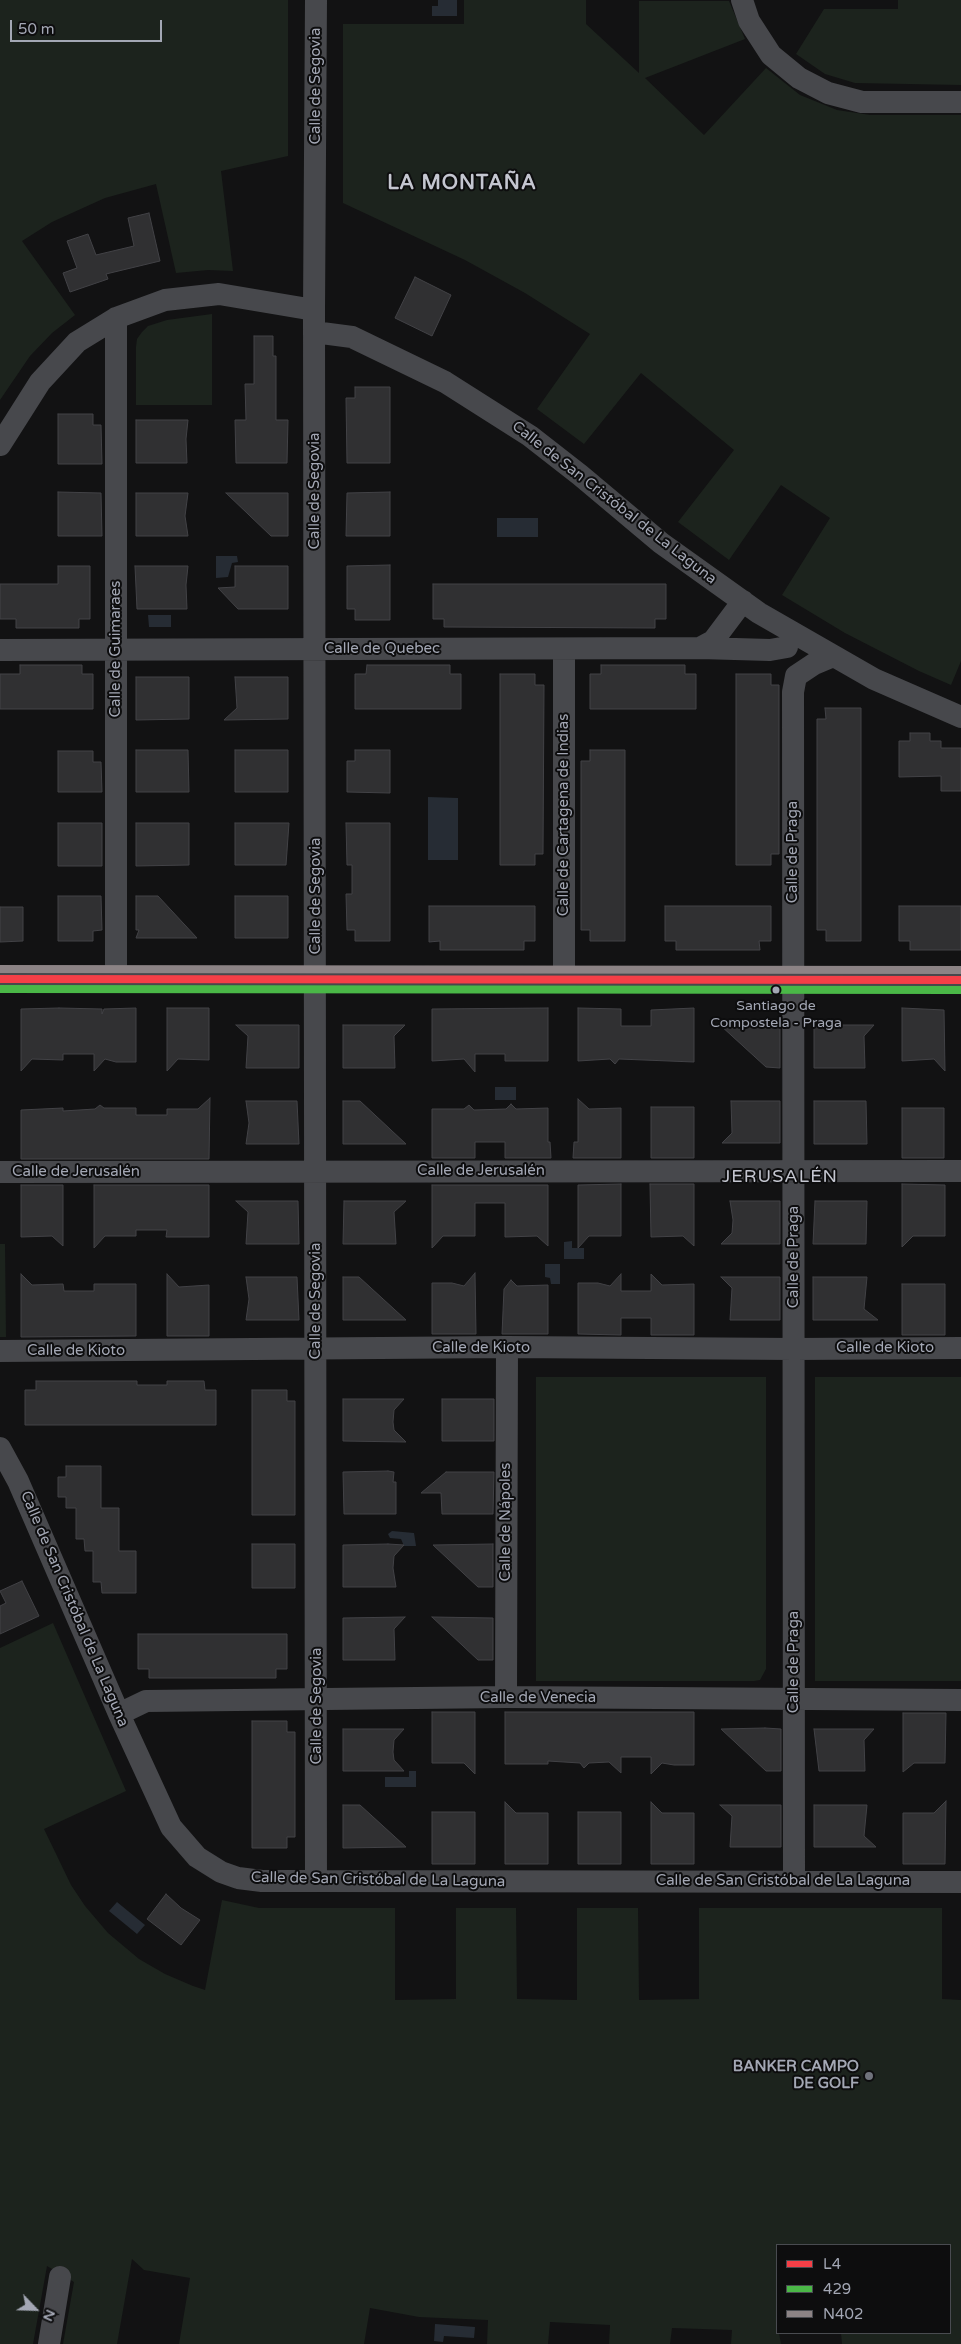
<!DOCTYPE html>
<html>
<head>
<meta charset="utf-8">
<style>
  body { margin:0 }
  #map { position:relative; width:961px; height:2344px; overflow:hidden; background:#121213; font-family:"Varela Round",sans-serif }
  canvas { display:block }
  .legend { position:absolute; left:776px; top:2244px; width:175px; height:90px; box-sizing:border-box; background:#0d0d0e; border:1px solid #494b50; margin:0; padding:6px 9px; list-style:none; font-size:15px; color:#a3a7b4 }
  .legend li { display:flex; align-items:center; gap:10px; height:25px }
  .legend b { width:25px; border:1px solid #494b50 }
  .north { position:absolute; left:10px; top:2284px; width:50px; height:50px; -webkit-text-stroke:4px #0d0d0e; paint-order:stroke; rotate:114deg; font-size:14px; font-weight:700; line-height:20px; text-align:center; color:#a3a7b4 }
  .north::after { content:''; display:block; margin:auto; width:18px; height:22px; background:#a3a7b4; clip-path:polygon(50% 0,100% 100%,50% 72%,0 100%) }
  .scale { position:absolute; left:10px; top:20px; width:152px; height:22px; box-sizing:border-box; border:2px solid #a3a7b4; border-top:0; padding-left:6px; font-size:15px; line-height:18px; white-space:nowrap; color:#a3a7b4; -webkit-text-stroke:4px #0d0d0e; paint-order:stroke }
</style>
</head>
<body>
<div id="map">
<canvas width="961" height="2344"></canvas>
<ul class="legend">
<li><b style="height:6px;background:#f43f47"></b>L4</li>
<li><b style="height:6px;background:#4ab747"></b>429</li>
<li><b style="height:6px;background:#8c8385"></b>N402</li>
</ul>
<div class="north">N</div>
<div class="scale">50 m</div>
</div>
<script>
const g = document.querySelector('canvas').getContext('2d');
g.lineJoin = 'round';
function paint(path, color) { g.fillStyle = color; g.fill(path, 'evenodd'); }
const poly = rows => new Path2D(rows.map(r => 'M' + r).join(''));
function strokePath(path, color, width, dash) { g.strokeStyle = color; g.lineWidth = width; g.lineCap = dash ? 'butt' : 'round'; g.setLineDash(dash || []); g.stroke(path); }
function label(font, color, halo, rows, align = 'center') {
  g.font = font + ' "Varela Round",sans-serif'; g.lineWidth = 4; g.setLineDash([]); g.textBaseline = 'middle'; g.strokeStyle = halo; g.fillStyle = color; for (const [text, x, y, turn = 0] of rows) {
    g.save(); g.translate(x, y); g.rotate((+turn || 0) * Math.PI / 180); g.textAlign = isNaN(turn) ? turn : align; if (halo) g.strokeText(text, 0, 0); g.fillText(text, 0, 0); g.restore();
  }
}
paint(poly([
  [0,0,288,0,288,156,221,171,233,271,208,270,176,273,156,184,105,198,52,222,22,241,75,315,52,333,30,356,0,400],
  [464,0,586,0,586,24,639,73,639,1,729,1,745,39,645,78,704,135,766,68,800,95,837,110,870,115,961,115,961,661,951,685,919,671,845,633,782,595,830,518,781,485,729,560,678,522,734,450,641,373,584,444,537,409,590,334,525,293,465,260,343,203,343,24,464,24],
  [898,0,961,0,961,85,855,83,825,74,796,54,824,9,898,9],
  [212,314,212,405,136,405,136,347,137,339,142,332,148,326,167,320],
  [0,1244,5,1244,6,1337,0,1337],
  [536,1377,766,1377,766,1669,760,1680,754,1681,536,1681],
  [815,1377,961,1377,961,1681,815,1681],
  [53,1623,126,1791,44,1829,71,1885,85,1906,108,1933,139,1959,165,1974,193,1986,205,1990,222,1900,259,1908,395,1908,395,2000,456,1999,456,1908,516,1908,517,1999,577,2000,577,1908,638,1908,639,2000,699,1999,699,1908,942,1908,942,1999,961,2000,961,2344,842,2344,841,2333,950,2333,950,2245,777,2245,777,2333,779,2333,781,2344,731,2344,732,2330,672,2328,670,2344,609,2344,610,2325,550,2322,548,2344,487,2344,488,2320,419,2317,370,2308,364,2344,179,2344,190,2278,144,2270,132,2259,117,2344,63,2344,74,2282,47,2266,33,2344,0,2344,0,1648]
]), '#1c231d');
paint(poly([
  [438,0,457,0,457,16,432,16,432,6,438,6],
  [497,518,538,518,538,537,497,537],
  [216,556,237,556,238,562,232,563,228,577,216,578],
  [148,615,171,615,171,627,149,627],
  [428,797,458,798,458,860,428,860],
  [495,1087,516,1087,516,1100,495,1100],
  [572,1241,572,1248,584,1248,584,1259,564,1259,564,1242],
  [545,1264,560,1264,560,1284,551,1284,550,1278,545,1277],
  [392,1531,414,1533,416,1546,404,1546,401,1539,390,1538,388,1534],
  [409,1771,416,1771,416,1787,385,1787,385,1777,409,1777],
  [117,1902,145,1925,137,1934,109,1911],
  [435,2324,475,2327,474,2338,444,2336,443,2342,434,2341]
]), '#262c34');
const building = poly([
  [149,213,160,261,106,274,108,279,70,292,63,273,77,268,67,241,88,234,96,255,134,246,128,218,149,213],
  [415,277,451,295,432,336,395,318,415,277],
  [254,336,273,336,273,356,276,356,276,420,288,420,287,463,236,463,235,420,246,420,245,384,254,384,254,336],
  [355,387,390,387,390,463,347,463,346,398,355,398,355,387],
  [58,414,93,414,93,425,101,425,102,464,58,464,58,414],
  [136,420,188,420,186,439,187,463,136,463,136,420],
  [58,492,101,493,102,536,58,536,58,492],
  [390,492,390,536,346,536,347,493,390,492],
  [136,493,188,493,185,516,188,536,136,536,136,493],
  [226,493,288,493,288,536,271,536,226,493],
  [390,565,390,620,355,620,355,609,347,609,347,566,390,565],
  [58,566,90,566,90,619,79,619,79,628,16,628,16,619,0,619,0,584,58,584,58,566],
  [135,566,188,566,186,585,187,609,137,609,135,566],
  [235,566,288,566,288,609,238,609,218,588,235,587,235,566],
  [433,584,666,584,666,619,655,619,655,628,444,627,444,619,433,619,433,584],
  [20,665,82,665,82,674,93,674,93,709,0,709,0,674,20,674,20,665],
  [367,665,450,665,450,674,461,674,461,709,355,709,355,674,366,674,367,665],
  [601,665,685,665,685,674,696,674,696,709,590,709,590,674,601,674,601,665],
  [500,674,535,674,535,685,544,685,543,854,535,854,535,865,500,865,500,674],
  [736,674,771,674,771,685,779,685,779,854,771,854,771,865,736,865,736,674],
  [136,677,189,677,189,719,136,720,136,677],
  [235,677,288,677,288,719,224,720,237,708,235,677],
  [825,708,861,708,861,941,826,941,826,930,817,930,817,719,826,719,825,708],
  [910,733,930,733,930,741,941,741,941,748,961,748,961,791,941,791,941,776,899,777,899,741,910,741,910,733],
  [136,750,188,750,189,792,136,792,136,750],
  [235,750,288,750,288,792,235,792,235,750],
  [355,750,390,750,390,793,347,792,347,761,355,761,355,750],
  [590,750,625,750,625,941,590,941,590,930,581,930,581,761,590,761,590,750],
  [58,751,93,751,93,762,101,762,102,792,58,792,58,751],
  [58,823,102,823,102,866,58,866,58,823],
  [136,823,189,823,189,865,136,866,136,823],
  [235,823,289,823,286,865,235,865,235,823],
  [346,823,390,823,390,941,355,941,355,930,347,930,346,894,352,894,352,865,347,865,346,823],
  [58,896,101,896,102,930,93,931,93,941,58,941,58,896],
  [136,896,158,896,197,938,136,938,139,930,136,930,136,896],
  [235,896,288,896,288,938,235,938,235,896],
  [429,906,535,906,535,941,524,941,524,950,440,950,440,941,429,942,429,906],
  [665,906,771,906,771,941,759,941,760,950,676,950,676,941,665,941,665,906],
  [899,906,961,906,961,950,910,950,910,941,899,941,899,906],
  [0,907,23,907,23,941,0,942,0,907],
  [59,1008,102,1009,102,1014,104,1009,136,1008,136,1062,116,1062,105,1059,94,1071,94,1054,63,1054,63,1060,32,1059,21,1071,21,1009,59,1008],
  [167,1008,209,1008,209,1060,178,1059,167,1071,167,1008],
  [548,1008,548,1061,505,1061,505,1054,475,1054,475,1072,464,1059,432,1061,432,1009,548,1008],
  [578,1008,621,1009,621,1026,651,1026,651,1010,694,1008,694,1062,619,1059,615,1064,610,1059,578,1061,578,1008],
  [902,1008,944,1010,945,1071,934,1059,902,1061,902,1008],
  [236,1025,299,1025,299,1068,246,1068,248,1036,236,1025],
  [343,1025,405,1025,394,1036,395,1068,343,1068,343,1025],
  [720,1025,780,1025,780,1068,766,1067,720,1025],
  [814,1025,874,1025,864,1036,865,1068,814,1068,814,1025],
  [210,1098,209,1159,21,1159,21,1110,63,1108,63,1111,95,1109,100,1105,104,1108,136,1108,136,1115,167,1115,167,1109,198,1109,210,1098],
  [578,1099,589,1109,621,1108,621,1158,573,1158,574,1142,578,1142,578,1099],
  [246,1101,297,1101,299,1144,246,1144,249,1123,246,1101],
  [343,1101,360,1101,406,1144,343,1144,343,1101],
  [731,1101,780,1101,780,1143,722,1143,732,1133,731,1101],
  [814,1101,866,1101,867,1144,814,1144,814,1101],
  [511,1104,516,1109,548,1108,548,1142,550,1142,551,1158,505,1158,505,1142,475,1142,475,1158,432,1158,432,1109,464,1109,469,1105,474,1110,506,1109,511,1104],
  [651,1107,694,1107,694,1158,651,1158,651,1107],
  [902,1108,944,1108,944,1158,902,1158,902,1108],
  [621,1184,621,1236,589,1236,578,1248,578,1185,621,1184],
  [650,1184,694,1184,694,1246,683,1236,651,1237,650,1184],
  [902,1184,945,1185,945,1236,913,1236,902,1247,902,1184],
  [21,1185,63,1185,63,1246,52,1236,21,1237,21,1185],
  [94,1185,209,1185,209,1237,166,1237,167,1230,136,1230,136,1236,105,1236,94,1248,94,1185],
  [432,1185,548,1185,548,1246,537,1236,505,1237,505,1203,475,1203,475,1236,443,1236,432,1248,432,1185],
  [236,1201,298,1201,299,1244,246,1244,248,1212,236,1201],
  [344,1201,406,1201,394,1212,396,1244,343,1244,344,1201],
  [730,1201,780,1201,780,1244,721,1244,732,1233,733,1220,730,1201],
  [815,1201,867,1201,866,1244,813,1244,815,1201],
  [475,1273,476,1334,432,1334,432,1283,452,1283,464,1286,475,1273],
  [21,1274,32,1285,63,1284,64,1291,94,1291,94,1284,136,1284,136,1336,21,1337,21,1274],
  [167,1274,179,1287,209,1285,209,1336,167,1336,167,1274],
  [621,1274,621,1291,651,1291,651,1274,662,1285,694,1284,694,1335,651,1335,651,1318,621,1318,621,1335,578,1334,578,1283,598,1283,610,1286,621,1274],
  [246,1277,297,1277,299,1320,246,1320,249,1299,246,1277],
  [343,1277,359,1277,406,1320,343,1320,343,1277],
  [721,1277,780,1277,780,1320,730,1320,732,1288,721,1277],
  [813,1277,867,1277,864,1309,878,1320,813,1320,813,1277],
  [511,1280,517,1286,548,1285,548,1334,502,1334,504,1289,511,1280],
  [902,1284,945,1284,945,1335,902,1335,902,1284],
  [36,1381,137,1381,137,1385,167,1385,167,1381,204,1381,205,1390,216,1390,216,1425,25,1425,25,1390,36,1390,36,1381],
  [252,1390,287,1390,287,1401,295,1401,295,1515,252,1515,252,1390],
  [343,1399,404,1399,394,1410,393,1422,394,1430,406,1442,343,1441,343,1399],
  [442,1399,494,1399,494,1441,442,1441,442,1399],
  [66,1466,101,1466,101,1508,119,1508,119,1551,136,1551,136,1593,102,1593,101,1582,93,1582,93,1551,85,1551,84,1539,76,1539,76,1508,66,1508,66,1497,58,1497,58,1477,66,1477,66,1466],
  [388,1471,394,1472,393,1482,396,1482,396,1514,344,1514,343,1472,388,1471],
  [446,1472,494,1472,493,1514,442,1514,441,1493,421,1493,446,1472],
  [252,1544,295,1544,295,1588,252,1588,252,1544],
  [388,1544,404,1545,394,1556,393,1568,396,1587,343,1587,343,1545,388,1544],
  [493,1544,493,1587,478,1587,433,1545,493,1544],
  [22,1581,39,1616,0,1634,0,1606,6,1603,0,1591,22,1581],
  [405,1617,394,1629,395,1660,343,1660,343,1618,405,1617],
  [432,1617,493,1618,493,1660,478,1660,432,1617],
  [138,1634,287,1634,287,1669,276,1669,276,1678,149,1678,149,1669,138,1669,138,1634],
  [432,1712,475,1712,475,1774,464,1763,432,1763,432,1712],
  [505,1712,694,1712,694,1765,674,1765,662,1763,651,1774,651,1757,621,1757,621,1773,609,1762,589,1763,584,1768,580,1763,548,1761,548,1764,505,1764,505,1712],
  [903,1713,946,1713,945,1763,914,1763,903,1772,903,1713],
  [252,1721,287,1721,287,1732,295,1732,295,1837,287,1837,287,1848,252,1848,252,1721],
  [765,1728,781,1729,781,1771,766,1771,721,1729,765,1728],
  [343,1729,404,1729,394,1740,393,1752,394,1760,404,1771,343,1771,343,1729],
  [814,1729,874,1729,864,1740,865,1771,819,1771,814,1729],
  [946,1801,945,1864,903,1864,903,1813,934,1813,946,1801],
  [505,1802,516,1813,548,1813,548,1864,505,1864,505,1802],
  [651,1802,662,1813,694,1813,694,1864,651,1864,651,1802],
  [343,1805,360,1805,406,1847,343,1848,343,1805],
  [720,1805,781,1805,781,1847,730,1847,732,1816,720,1805],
  [814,1805,867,1805,864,1836,876,1847,814,1847,814,1805],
  [432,1812,475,1812,475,1864,432,1864,432,1812],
  [578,1812,621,1812,621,1864,578,1864,578,1812],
  [166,1894,181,1908,200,1920,181,1945,147,1919,166,1894]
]);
paint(building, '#303032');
strokePath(building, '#424246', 1);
strokePath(poly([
  [316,0,314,310,316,1881],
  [742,0,749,21,771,55,799,78,828,93,862,102,961,102],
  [314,332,352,337,445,382,530,436,580,475,661,543,759,613,874,679,961,717],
  [0,445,40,382,77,342,116,318,165,300,219,294,314,310],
  [700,648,770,650,787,647],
  [564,649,564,980],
  [0,650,700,648,713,641,743,601],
  [0,979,961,980],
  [116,980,116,318],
  [0,1172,961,1171],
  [0,1351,507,1347,794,1349,961,1348],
  [0,1448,18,1481,119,1714,171,1827,197,1857,221,1872,238,1878,262,1881,316,1881,961,1882],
  [506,1697,507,1347],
  [119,1714,146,1701,506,1697,961,1700],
  [794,1881,793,692,796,676,814,664,833,656],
  [49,2344,60,2277]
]), '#47484c', 22);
strokePath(poly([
  [0,979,961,980]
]), '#f43f47', 8);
strokePath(poly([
  [0,989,961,990]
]), '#4ab747', 8);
strokePath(poly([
  [0,969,961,970]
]), '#8c8385', 8);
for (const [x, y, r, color] of [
  [776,990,4.5,"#a3a7b4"],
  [869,2076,5,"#70737c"]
]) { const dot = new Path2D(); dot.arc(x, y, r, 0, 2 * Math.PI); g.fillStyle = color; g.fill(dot); strokePath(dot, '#0d0d0e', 2); }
label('14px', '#a3a7b4', '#0d0d0e', [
  ["Santiago de",776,1006],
  ["Compostela - Praga",776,1023]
]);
label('15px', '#a3a7b4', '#0d0d0e', [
  ["Calle de Segovia",316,86,-90],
  ["Calle de Segovia",315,491,-90],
  ["Calle de San Cristóbal de La Laguna",614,503,38],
  ["Calle de Guimaraes",116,649,-90],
  ["Calle de Quebec",382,649],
  ["Calle de Cartagena de Indias",564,815,-90],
  ["Calle de Praga",793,852,-90],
  ["Calle de Segovia",316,896,-90],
  ["Calle de Jerusalén",481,1171],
  ["Calle de Jerusalén",76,1172],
  ["Calle de Praga",794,1257,-90],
  ["Calle de Segovia",316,1301,-90],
  ["Calle de Kioto",481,1348],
  ["Calle de Kioto",885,1348],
  ["Calle de Kioto",76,1351],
  ["Calle de Nápoles",506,1522,-90],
  ["Calle de San Cristóbal de La Laguna",74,1609,67],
  ["Calle de Praga",794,1662,-90],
  ["Calle de Venecia",538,1698],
  ["Calle de Segovia",317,1706,-90],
  ["Calle de San Cristóbal de La Laguna",378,1880,1],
  ["Calle de San Cristóbal de La Laguna",783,1881]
]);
label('bold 15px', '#a3a7b4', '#0d0d0e', [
  ["BANKER CAMPO",859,2067],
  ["DE GOLF",859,2084]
], 'right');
g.letterSpacing = '1px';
label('18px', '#c4c6d0', '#0d0d0e', [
  ["JERUSALÉN",780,1177]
]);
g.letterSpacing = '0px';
g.letterSpacing = '1px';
label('bold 20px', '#c4c6d0', '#0d0d0e', [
  ["LA MONTAÑA",462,184]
]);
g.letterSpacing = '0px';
</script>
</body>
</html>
